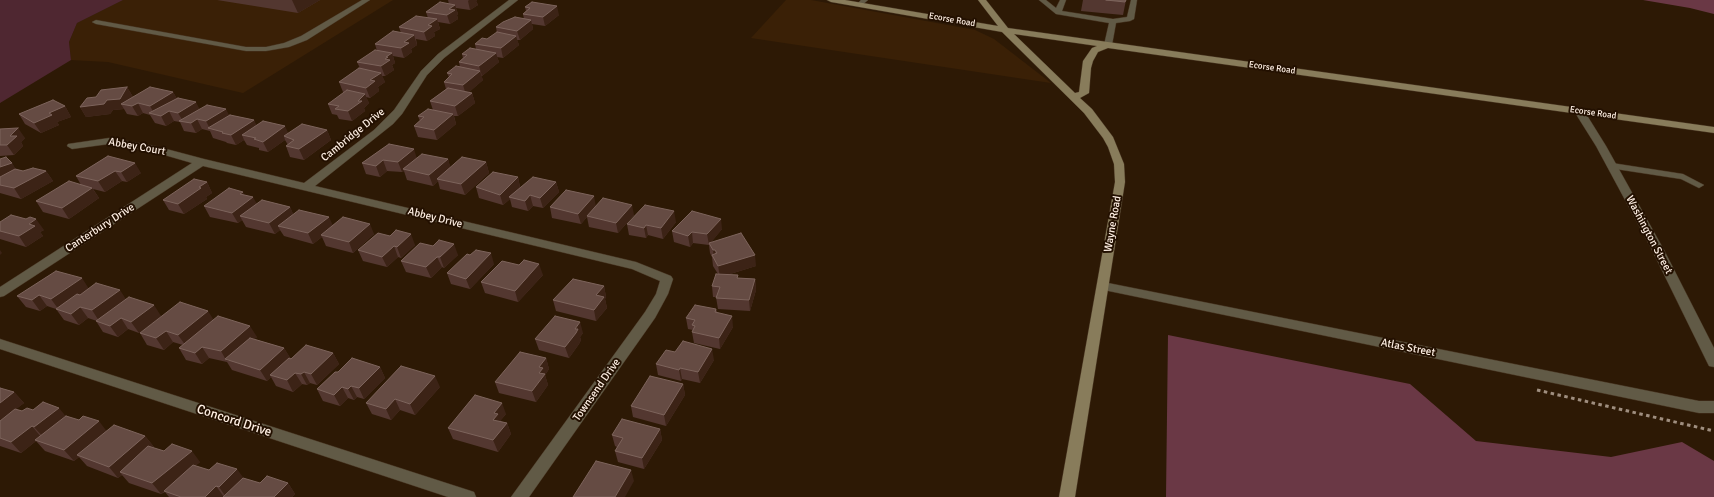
<!DOCTYPE html>
<html>
<head>
<meta charset="utf-8">
<style>
  body { margin:0 }
  canvas { display:block; background:#2d1905 }
</style>
</head>
<body>
<canvas width="1714" height="497"></canvas>
<script>
const g = document.querySelector('canvas').getContext('2d');
g.lineJoin = 'round';
function paint(path, color) { g.fillStyle = color; g.fill(path, 'evenodd'); }
const poly = rows => new Path2D(rows.map(r => 'M' + r).join(''));
function strokePath(path, color, width, dash) { g.strokeStyle = color; g.lineWidth = width; g.lineCap = dash ? 'butt' : 'round'; g.setLineDash(dash || []); g.stroke(path); }
function label(font, color, halo, rows, align = 'center') {
  g.font = font + ' Signika,sans-serif'; g.lineWidth = 4; g.setLineDash([]); g.textBaseline = 'middle'; g.strokeStyle = halo; g.fillStyle = color; for (const [text, x, y, turn = 0] of rows) {
    g.save(); g.translate(x, y); g.rotate((+turn || 0) * Math.PI / 180); g.textAlign = isNaN(turn) ? turn : align; if (halo) g.strokeText(text, 0, 0); g.fillText(text, 0, 0); g.restore();
  }
}
paint(poly([
  [123,0,393,0,243,93,108,62,71,60,69,42,77,23],
  [786,0,811,0,975,30,994,39,1051,83,751,38]
]), '#3a2006');
paint(poly([
  [0,0,123,0,77,23,69,42,71,60,0,103]
]), '#4f2731');
paint(poly([
  [1643,0,1714,0,1714,14,1690,8],
  [1168,335,1410,384,1476,441,1611,457,1682,442,1714,461,1714,497,1166,497]
]), '#6a3845');
const lane = poly([
  [362,0,370,0,307,40,289,47,266,51,246,51,96,24,92,22,96,20,246,47,266,47,284,43,301,36,362,0],
  [861,0,868,0,861,6,857,6,856,5,861,0],
  [1039,0,1046,0,1056,8,1060,0,1066,0,1062,11,1113,19,1127,17,1131,0,1137,0,1134,19,1130,21,1116,23,1112,45,1108,47,1104,45,1109,23,1056,14,1039,0],
  [1612,163,1683,174,1704,185,1699,188,1681,179,1609,168,1608,166,1612,163]
]);
const street = poly([
  [509,0,518,0,444,58,427,75,402,114,393,124,315,186,636,262,671,276,673,279,668,294,655,318,529,497,511,497,645,312,656,294,660,281,632,269,203,166,4,296,0,297,0,287,192,163,154,152,109,144,72,149,67,146,68,144,109,138,155,146,204,159,304,183,374,130,394,110,421,71,438,54,509,0],
  [1579,108,1583,109,1606,146,1664,250,1714,348,1714,367,1709,366,1707,362,1652,250,1596,146,1574,111,1579,108],
  [1103,282,1699,401,1714,401,1714,413,1699,413,1099,289,1097,286,1099,283,1103,282],
  [0,339,468,490,474,492,476,497,448,497,0,349,0,339]
]);
const secondary = poly([
  [827,0,845,0,998,26,978,0,986,0,1008,28,1714,127,1714,133,1108,48,1098,52,1093,61,1091,68,1089,93,1080,98,1092,109,1113,137,1124,164,1125,182,1075,497,1059,497,1115,182,1114,164,1108,147,1103,138,1084,113,1002,32,831,2,827,0],
  [1014,34,1097,46,1092,48,1083,61,1079,92,1075,93,1014,34]
]);
strokePath(lane, '#463320', 1);
strokePath(street, '#463320', 1);
strokePath(secondary, '#463320', 1);
strokePath(poly([
  [1537,390,1714,431]
]), '#9f8e7f', 3, [3.5, 3.5]);
paint(lane, '#615a46');
paint(street, '#615a46');
paint(secondary, '#887c5b');
paint(poly([
  [217,0,320,0,298,13],
  [448,0,477,0,476,1,478,5,470,10,456,8,458,14,457,15,458,19,450,24,438,22,440,29,434,32,435,36,427,41,416,39,417,45,411,49,412,52,404,58,393,56,395,63,392,65,394,70,385,76,382,76,385,82,378,87,379,91,370,98,366,97,369,103,364,108,365,111,352,121,339,119,337,115,332,114,328,104,344,93,343,92,339,82,360,68,357,62,377,51,375,44,401,33,399,27,428,18,426,12,449,4],
  [1083,0,1126,0,1123,15,1081,11],
  [532,2,559,15,545,26,532,24,533,29,520,40,517,40,519,45,503,58,497,57,499,62,482,76,481,76,483,80,469,92,472,93,475,103,458,116,454,116,456,124,437,140,418,137,414,126,420,121,418,116,433,110,430,101,446,89,444,82,449,77,447,73,460,67,459,62,463,58,462,54,476,49,475,44,487,39,497,33,496,27,524,19,523,14,526,11,525,7],
  [127,87,133,97,173,92,177,99,200,109,254,120,256,126,289,133,327,130,331,140,304,160,290,157,286,146,288,145,285,140,268,152,259,150,259,148,247,145,244,140,236,145,227,143,226,142,213,138,210,131,202,129,196,133,184,131,180,122,174,121,166,126,155,123,150,115,143,113,138,116,127,114,124,109,113,110,110,114,86,117,80,107,96,97],
  [65,106,71,117,57,122,59,125,41,133,25,124,19,114],
  [0,129,25,138,21,142,23,146,14,155,0,156],
  [389,144,417,158,448,159,450,167,486,162,489,173,465,195,440,189,438,181,433,186,407,180,404,171,402,172,387,171,380,177,366,174,362,163],
  [108,156,141,173,127,182,122,181,105,192,93,189,99,198,69,219,43,212,36,201,81,185,76,176],
  [0,159,12,163,15,169,23,171,46,171,53,181,21,199,0,193],
  [518,177,520,187,556,182,559,192,543,208,533,206,528,211,512,207,510,199,503,205,479,198,476,187],
  [207,182,212,193,206,197,207,199,184,214,169,210,163,200],
  [245,195,257,204,290,207,293,214,333,225,374,234,353,253,326,246,322,237,313,244,284,236,280,230,275,234,246,227,242,220,238,223,210,217,204,206],
  [596,206,634,215,618,233,589,227,587,217,581,224,552,218,550,207],
  [0,222,44,230,40,232,43,236,26,247,0,239],
  [676,222,663,239,648,235,646,238,629,235,627,224],
  [722,229,711,242,756,266,727,275,738,278,755,279,756,290,750,311,718,309,716,297,713,297,712,286,718,274,713,266,712,257,710,253,709,245,693,243,690,247,674,242,672,231],
  [378,233,415,245,401,258,398,257,387,267,363,261,358,250],
  [420,243,458,255,444,268,442,267,431,278,406,272,401,261],
  [494,264,470,289,451,284,447,273],
  [543,275,518,302,485,293,481,282],
  [604,286,606,297,605,299,607,308,596,321,556,311,553,300],
  [89,288,126,299,161,316,139,333,128,329,118,337,103,332,96,321,97,321,88,318,79,325,64,320,56,309,47,306,40,311,26,307,17,296],
  [716,309,717,312,733,327,720,349,694,343,692,332,693,330,688,329,686,318],
  [214,320,257,337,254,339,284,348,290,358,333,353,339,364,317,385,310,383,307,385,302,384,293,392,276,386,271,377,267,381,232,370,227,362,209,358,202,364,186,360,179,348,183,345,173,342,164,350,147,345,140,333],
  [583,333,580,337,581,340,579,344,569,358,539,350,535,339],
  [675,352,714,360,700,383,682,379,681,381,658,375,656,364],
  [546,358,549,369,545,375,548,385,536,402,499,393,495,382],
  [380,367,385,378,364,399,357,397,354,400,348,398,340,406,323,401,317,389,338,372],
  [683,384,685,395,666,426,633,417,631,406],
  [440,387,415,415,400,410,391,420,372,414,366,403],
  [0,388,14,392,24,403,16,409,22,411,33,410,66,416,107,431,145,436,154,447,153,448,200,462,195,466,209,470,243,478,260,483,288,483,295,494,292,497,169,497,165,492,161,494,129,483,122,475,118,478,87,466,79,457,74,461,45,451,36,441,21,453,0,446],
  [506,414,500,421,507,423,511,434,498,452,453,439,448,428],
  [660,429,662,440,644,469,618,462,615,451,617,447,615,446,612,435]
]), '#533730');
paint(poly([
  [292,0,320,0,298,13],
  [469,0,477,0,476,1,478,5,470,10,468,1],
  [455,5,458,14,457,15,458,19,450,24,447,15,449,9],
  [557,6,559,15,545,26,543,17],
  [437,19,440,29,434,32,435,36,427,41,424,32,428,25],
  [531,20,533,29,520,40,517,31],
  [414,35,417,45,411,49,412,52,404,58,401,48,404,42],
  [516,36,519,45,503,58,501,48],
  [392,53,395,63,392,65,394,70,385,76,381,66,386,57],
  [496,53,499,62,482,76,479,66],
  [480,71,483,80,466,95,463,85],
  [381,73,385,82,378,87,379,91,370,98,366,88,370,80],
  [127,87,133,97,123,104,120,99],
  [173,92,179,102,155,115,150,106],
  [472,93,475,103,458,116,455,106],
  [365,94,369,103,364,108,365,111,352,121,348,111],
  [120,99,123,104,121,104,124,109,113,110,110,114,86,117,80,107,107,100],
  [196,102,201,112,183,121,178,113],
  [138,103,143,113,138,116,132,106],
  [65,106,71,117,57,122,59,125,41,133,34,123,49,113],
  [226,109,231,119,210,129,206,121],
  [169,111,174,121,166,126,161,116],
  [453,114,456,124,437,140,434,130],
  [197,119,202,129,196,133,191,123],
  [254,120,259,130,242,135,244,140,236,145,231,135],
  [285,126,290,137,284,136,285,140,268,152,263,142],
  [18,128,25,138,21,142,23,146,14,155,7,145,10,136],
  [327,130,331,140,304,160,299,149],
  [414,149,417,159,403,169,404,171,402,172,398,162],
  [448,159,451,170,437,179,438,181,433,186,429,175],
  [383,160,387,171,380,177,376,166],
  [486,162,489,173,465,195,461,184],
  [12,163,19,174,0,180,0,167],
  [135,163,141,173,127,182,121,172],
  [46,171,53,181,21,199,14,188],
  [115,171,122,181,105,192,98,181],
  [518,177,520,188,509,197,510,199,503,205,500,195],
  [207,182,212,193,206,197,207,199,184,214,178,204],
  [556,182,559,192,543,208,540,198],
  [92,188,99,198,69,219,62,208],
  [243,192,248,201,253,197,259,208,240,216,242,220,238,223,232,213,240,194],
  [530,195,533,206,528,211,525,201],
  [594,196,596,207,587,216,587,217,581,224,578,214],
  [632,205,634,215,618,233,616,223],
  [290,207,295,218,278,226,280,230,275,234,269,223],
  [674,211,676,222,663,239,661,228],
  [329,217,334,228,321,235,322,237,313,244,308,233],
  [36,219,44,230,40,232,43,236,26,247,19,236,29,224],
  [721,219,722,229,710,244,709,243,709,245,707,234],
  [370,224,374,234,353,253,349,242],
  [646,225,648,235,646,238,644,228],
  [692,232,693,243,690,247,688,236],
  [411,234,415,245,401,258,397,247],
  [454,244,458,255,444,268,440,257],
  [394,246,398,257,387,267,382,257],
  [0,250,2,253,0,255],
  [713,250,715,250,716,260,714,259],
  [491,253,494,264,470,289,466,279],
  [755,255,756,266,720,277,718,266],
  [437,257,442,267,431,278,426,267],
  [539,264,543,275,518,302,515,291],
  [82,278,89,289,59,310,51,299],
  [755,279,756,290,750,311,749,300],
  [604,286,606,297,605,299,607,308,596,321,594,310,596,295],
  [120,290,127,301,99,321,92,310],
  [39,295,47,306,40,311,32,300],
  [154,305,161,316,139,333,131,322],
  [80,307,88,318,79,325,71,314],
  [208,311,215,322,186,346,178,335],
  [732,316,733,327,720,349,719,338],
  [121,318,128,329,118,337,110,326],
  [580,322,583,333,580,337,581,340,579,344,569,358,565,347,575,329],
  [250,326,257,337,229,361,226,360,221,351],
  [166,331,173,342,164,350,156,338],
  [202,347,209,358,202,364,195,353],
  [284,348,291,359,270,375,271,377,267,381,260,370],
  [712,349,714,360,700,383,698,372],
  [333,353,339,364,317,385,311,374],
  [546,358,549,369,545,375,548,385,536,402,532,391,539,373,539,367],
  [380,367,385,378,364,399,359,388],
  [680,368,682,379,681,381,679,370],
  [304,372,310,383,307,385,301,374],
  [295,373,302,384,293,392,287,380],
  [435,376,440,387,415,415,410,404],
  [683,384,685,395,666,426,664,415],
  [351,386,357,397,354,400,348,389],
  [342,387,348,398,340,406,334,395],
  [14,392,24,403,0,422,0,403],
  [395,399,400,410,391,420,386,409],
  [502,403,506,414,500,421,502,425,493,420,494,413],
  [59,408,68,419,44,438,34,427],
  [99,421,108,433,77,455,79,457,74,461,64,450],
  [507,423,511,434,498,452,493,440],
  [32,426,41,437,35,440,36,441,21,453,11,442],
  [660,429,662,440,644,469,642,458],
  [145,436,154,447,124,473,120,472,122,475,118,478,109,467],
  [192,451,200,462,161,494,152,483],
  [237,469,245,480,226,497,219,487],
  [631,470,634,481,625,497,615,497],
  [288,483,295,494,292,497,274,497],
  [216,486,224,497,205,497]
]), '#3c2316');
const building = poly([
  [1106,0,1126,0,1125,2,1106,0],
  [440,2,455,5,449,9,455,10,447,15,426,12,440,2],
  [532,2,557,6,543,17,523,14,530,8,525,7,532,2],
  [416,16,437,19,428,25,432,26,424,32,399,27,416,16],
  [515,17,531,20,517,31,496,27,503,22,515,17],
  [393,31,414,35,404,42,409,43,401,48,375,44,393,31],
  [497,32,516,36,501,48,475,44,482,38,487,39,497,32],
  [470,48,496,53,479,66,459,62,467,55,462,54,470,48],
  [375,50,392,53,386,57,388,57,385,59,390,60,381,66,357,62,375,50],
  [456,66,480,71,463,85,444,82,452,74,447,73,456,66],
  [359,68,381,73,370,80,375,81,366,88,339,82,359,68],
  [127,87,120,99,107,100,104,104,80,107,87,98,96,97,101,90,127,87],
  [150,87,173,92,150,106,138,103,132,106,121,104,150,87],
  [448,88,472,93,455,106,430,101,448,88],
  [347,90,365,94,358,101,362,101,348,111,335,109,339,106,328,104,347,90],
  [178,98,196,102,178,113,169,111,161,116,149,113,178,98],
  [53,100,65,106,49,113,52,115,34,123,19,114,53,100],
  [207,105,226,109,206,121,197,119,191,123,179,121,207,105],
  [428,109,453,114,434,130,414,126,424,117,418,116,428,109],
  [230,115,254,120,231,135,222,133,223,132,208,128,230,115],
  [263,121,285,126,263,142,254,139,256,138,242,135,263,121],
  [302,124,327,130,299,149,286,146,294,140,284,136,302,124],
  [18,128,10,136,17,136,7,145,0,145,0,129,18,128],
  [389,144,414,149,398,162,383,160,376,166,362,163,389,144],
  [422,154,448,159,429,175,403,169,422,154],
  [108,156,135,163,121,172,115,171,98,181,76,176,108,156],
  [6,157,12,163,0,167,0,159,6,157],
  [462,157,486,162,461,184,437,179,462,157],
  [33,168,46,171,14,188,0,185,0,177,15,169,23,171,33,168],
  [493,172,518,177,500,195,476,187,493,172],
  [533,177,556,182,540,198,530,195,525,201,509,197,533,177],
  [194,179,207,182,199,187,201,188,178,204,163,200,194,179],
  [69,181,92,188,62,208,36,201,69,181],
  [229,188,243,192,240,194,253,197,232,213,204,206,229,188],
  [566,190,594,196,578,214,550,207,566,190],
  [603,198,632,205,616,223,587,216,603,198],
  [262,200,290,207,269,223,240,216,262,200],
  [645,205,674,211,661,228,646,225,644,228,627,224,645,205],
  [299,210,329,217,308,233,278,226,299,210],
  [692,211,721,219,707,234,692,232,688,236,672,231,692,211],
  [11,215,26,219,30,217,36,219,29,224,35,226,19,236,0,231,0,222,11,215],
  [343,217,370,224,349,242,321,235,343,217],
  [396,230,411,234,397,247,394,246,382,257,358,250,378,233,390,236,396,230],
  [741,233,755,255,718,266,712,255,717,253,715,250,713,250,709,243,741,233],
  [439,240,454,244,440,257,437,257,426,267,401,261,420,243,433,246,439,240],
  [476,250,491,253,466,279,447,273,467,254,470,255,476,250],
  [524,260,539,264,515,291,481,282,502,261,519,265,524,260],
  [56,271,82,278,51,299,39,295,32,300,17,296,56,271],
  [716,274,738,275,737,278,755,279,749,300,716,298,720,287,712,286,716,274],
  [573,279,604,286,596,295,604,297,594,310,553,300,573,279],
  [96,283,120,290,92,310,80,307,71,314,56,309,77,294,80,295,96,283],
  [129,297,154,305,131,322,121,318,110,326,96,321,129,297],
  [180,302,208,311,178,335,166,331,156,338,140,333,180,302],
  [695,305,716,309,715,312,732,316,719,338,692,332,695,326,692,325,695,320,686,318,695,305],
  [218,316,250,326,221,351,202,347,195,353,179,348,218,316],
  [555,316,580,322,575,329,578,329,576,333,565,347,535,339,555,316],
  [250,338,284,348,260,370,225,359,250,338],
  [683,341,712,349,698,372,680,368,679,370,656,364,666,350,675,352,683,341],
  [306,345,333,353,311,374,304,372,301,374,295,373,287,380,270,375,289,358,291,359,306,345],
  [520,352,546,358,539,367,543,368,539,373,545,374,532,391,495,382,520,352],
  [352,358,380,367,359,388,351,386,348,389,342,387,334,395,317,389,335,372,338,372,352,358],
  [401,366,435,376,410,404,395,399,386,409,366,403,401,366],
  [650,376,683,384,664,415,631,406,650,376],
  [0,388,14,392,0,403,0,388],
  [475,395,502,403,494,413,498,414,493,420,507,423,493,440,448,428,475,395],
  [43,402,59,408,34,427,32,426,11,442,0,438,0,421,15,409,22,411,27,408,33,410,43,402],
  [66,416,79,420,83,416,99,421,64,450,35,440,66,416],
  [622,419,660,429,642,458,615,451,623,438,612,435,622,419],
  [114,425,145,436,109,467,77,455,114,425],
  [172,444,192,451,152,483,120,472,148,446,164,451,172,444],
  [596,461,631,470,615,497,573,497,596,461],
  [217,463,237,469,219,487,216,486,205,497,181,497,164,491,193,465,209,470,217,463],
  [267,476,288,483,274,497,223,497,243,478,260,483,267,476]
]);
paint(building, '#654b43');
strokePath(building, '#7d645c', 1);
label('9px', '#feefe3', '#231000', [
  ["Ecorse Road",952,20,10],
  ["Ecorse Road",1272,68,8],
  ["Ecorse Road",1593,113,8]
]);
label('11px', '#feefe3', '#231000', [
  ["Cambridge Drive",353,135,-39],
  ["Abbey Court",137,147,10],
  ["Abbey Drive",435,218,14],
  ["Wayne Road",1113,224,-80],
  ["Canterbury Drive",100,228,-33],
  ["Washington Street",1649,235,62],
  ["Atlas Street",1408,348,11],
  ["Townsend Drive",597,390,-55]
]);
label('13px', '#feefe3', '#231000', [
  ["Concord Drive",234,421,18]
]);
</script>
</body>
</html>
